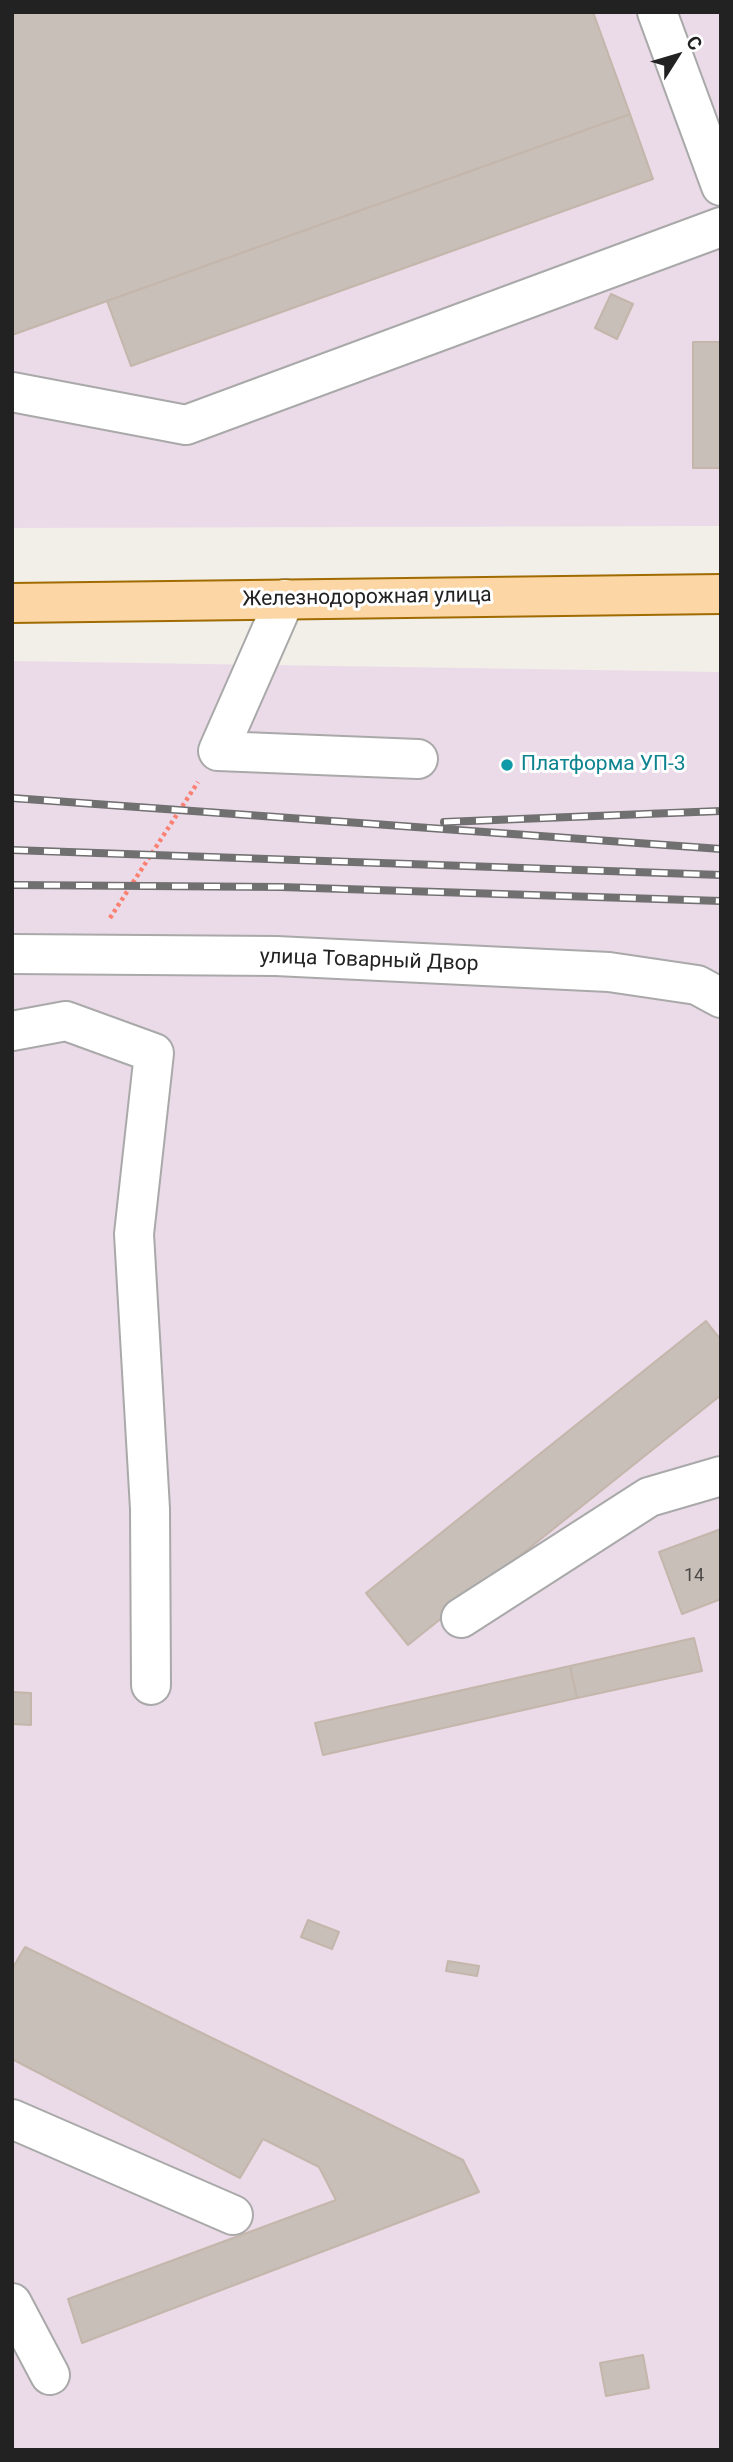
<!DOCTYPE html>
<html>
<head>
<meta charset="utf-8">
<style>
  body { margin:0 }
  #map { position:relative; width:733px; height:2462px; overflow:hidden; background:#f2efe9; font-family:Roboto,sans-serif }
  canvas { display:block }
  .frame { position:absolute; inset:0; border:14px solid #222; pointer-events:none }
  .north { position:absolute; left:642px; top:21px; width:70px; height:70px; -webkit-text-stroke:5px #fff; paint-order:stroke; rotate:53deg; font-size:19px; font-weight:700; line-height:28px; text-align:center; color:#222 }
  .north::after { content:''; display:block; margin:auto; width:24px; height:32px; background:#222; clip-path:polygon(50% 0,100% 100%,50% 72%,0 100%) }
</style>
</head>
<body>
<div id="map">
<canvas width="733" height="2462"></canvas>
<div class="frame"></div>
<div class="north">С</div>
</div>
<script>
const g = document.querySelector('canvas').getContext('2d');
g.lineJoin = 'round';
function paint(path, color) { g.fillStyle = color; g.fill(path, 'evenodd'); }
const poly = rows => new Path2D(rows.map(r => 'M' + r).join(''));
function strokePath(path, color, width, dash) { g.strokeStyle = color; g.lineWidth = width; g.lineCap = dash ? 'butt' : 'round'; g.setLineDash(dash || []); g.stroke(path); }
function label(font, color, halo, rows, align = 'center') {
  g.font = font + ' Roboto,sans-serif'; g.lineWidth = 6; g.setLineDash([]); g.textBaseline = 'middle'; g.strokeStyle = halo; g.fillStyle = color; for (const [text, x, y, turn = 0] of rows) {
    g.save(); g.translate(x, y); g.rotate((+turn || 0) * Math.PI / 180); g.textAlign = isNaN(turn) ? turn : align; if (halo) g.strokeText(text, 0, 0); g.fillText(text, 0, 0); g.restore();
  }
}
paint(poly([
  [12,12,721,12,721,526,12,528],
  [12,661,721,672,721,2450,12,2450]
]), '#ebdbe8');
const building = poly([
  [12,12,593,12,630,114,12,335,12,12],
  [630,114,653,179,131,366,107,301,630,114],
  [611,294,633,304,617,339,595,328,611,294],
  [693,342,721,342,721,468,693,468,693,342],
  [706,1321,721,1340,721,1395,408,1645,366,1593,706,1321],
  [721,1529,721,1599,682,1614,659,1552,721,1529],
  [694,1638,702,1671,577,1698,570,1666,694,1638],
  [570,1666,577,1698,323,1755,315,1723,570,1666],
  [12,1692,31,1693,31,1725,12,1724,12,1692],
  [308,1920,339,1932,332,1949,301,1937,308,1920],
  [25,1947,463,2160,479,2192,82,2343,68,2299,336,2200,319,2167,263,2139,240,2178,12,2059,12,1969,25,1947],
  [448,1961,479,1966,477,1976,446,1971,448,1961],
  [643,2355,649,2388,606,2396,600,2363,643,2355]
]);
paint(building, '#c7bfb8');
strokePath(building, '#c4b6ab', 2);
const minor = poly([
  [657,12,721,186],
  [12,392,186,425,721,227],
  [285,599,218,751,418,759],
  [12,954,276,956,609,972,697,985,721,998],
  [12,1031,66,1021,154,1053,134,1234,150,1509,151,1685],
  [461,1618,649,1497,721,1476],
  [12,2119,233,2215],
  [12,2303,50,2375]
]);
const major = poly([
  [12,603,721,594]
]);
strokePath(minor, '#a9a9a9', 42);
strokePath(major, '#a06b00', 42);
strokePath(poly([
  [110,918,198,782]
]), '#fa8072', 4.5, [3.5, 3.5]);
strokePath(minor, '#fff', 38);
strokePath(major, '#fcd6a4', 38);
const rail = poly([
  [12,798,721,849],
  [444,822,721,811],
  [12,850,721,875],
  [12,885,281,887,721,901]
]);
strokePath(rail, '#707070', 8);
strokePath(rail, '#fff', 5, [16]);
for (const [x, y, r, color] of [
  [507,765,7,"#0f9aa8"]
]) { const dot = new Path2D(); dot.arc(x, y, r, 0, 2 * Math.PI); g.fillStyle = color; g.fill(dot); strokePath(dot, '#fff', 2.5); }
label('18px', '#4b4948', null, [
  ["14",694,1576]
]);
label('21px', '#222', '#fff', [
  ["Железнодорожная улица",367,598,-1],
  ["улица Товарный Двор",369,961,2]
]);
label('21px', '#0d838f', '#fff', [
  ["Платформа УП-3",521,765]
], 'left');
</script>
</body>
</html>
